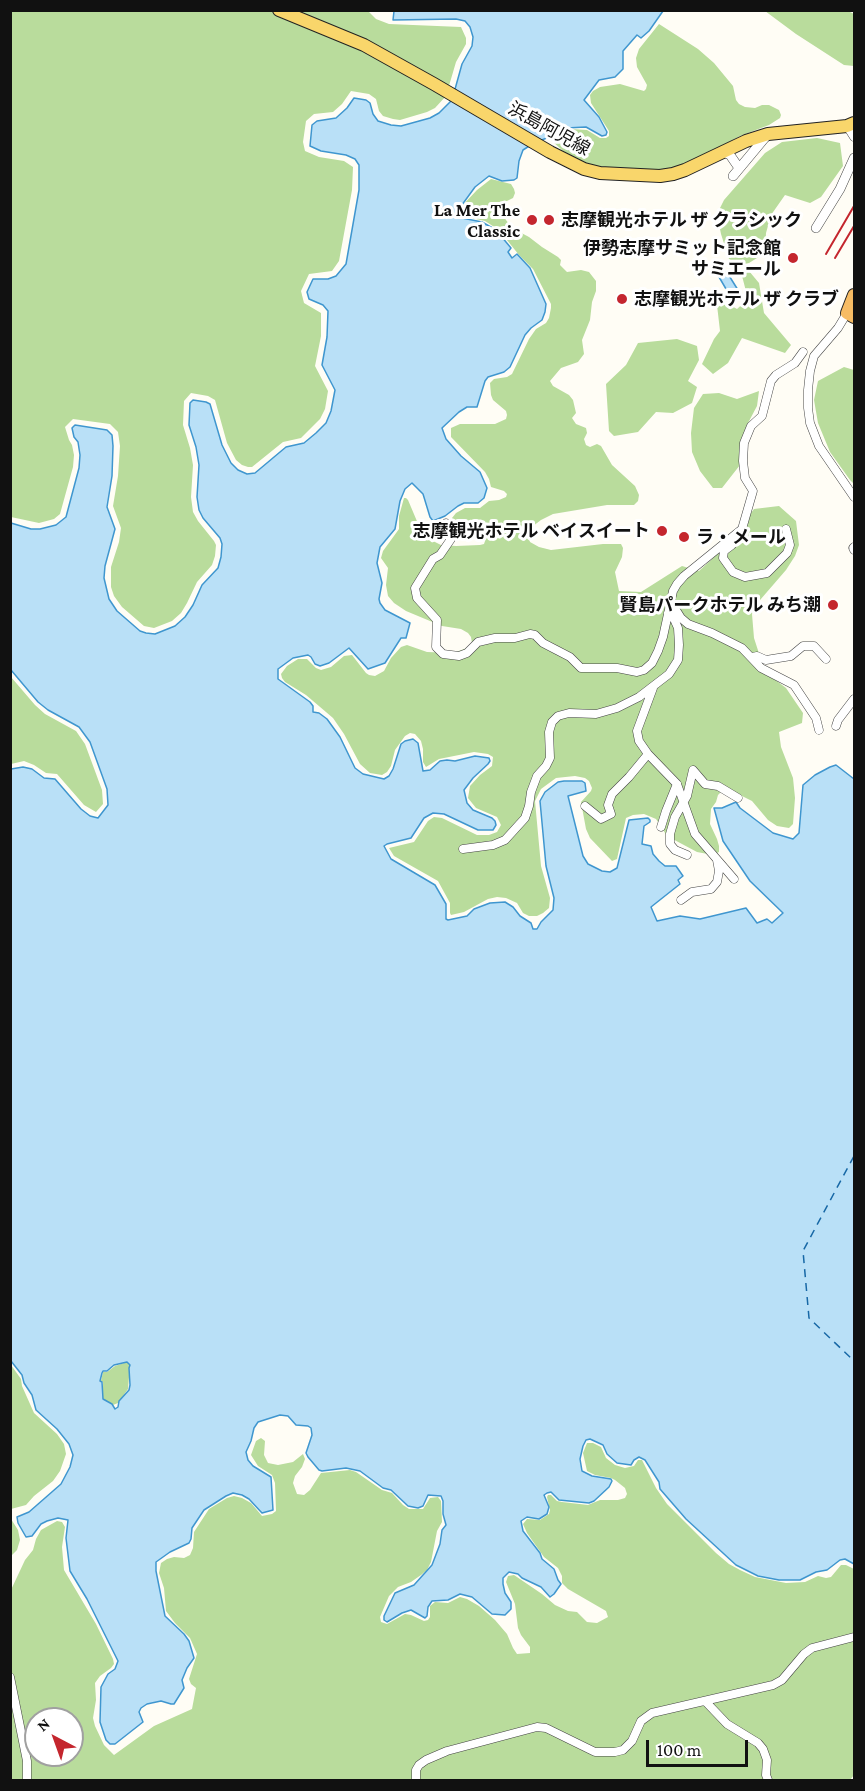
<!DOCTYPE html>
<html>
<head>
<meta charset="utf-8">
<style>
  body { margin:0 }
  #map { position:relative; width:865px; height:1791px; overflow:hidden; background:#fffdf5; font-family:"Crimson Pro",serif }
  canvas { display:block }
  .frame { position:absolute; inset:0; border:12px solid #111; pointer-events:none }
  .north { position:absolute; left:24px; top:1707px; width:60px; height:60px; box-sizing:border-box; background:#fff; border:2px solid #a0a0a0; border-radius:50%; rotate:319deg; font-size:16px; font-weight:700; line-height:24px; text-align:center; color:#111 }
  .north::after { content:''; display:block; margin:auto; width:21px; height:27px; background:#c4262e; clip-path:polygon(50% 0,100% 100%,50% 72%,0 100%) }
  .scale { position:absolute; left:646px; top:1740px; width:102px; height:27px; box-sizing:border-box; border:3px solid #111; border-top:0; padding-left:8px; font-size:18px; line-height:21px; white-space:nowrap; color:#111; -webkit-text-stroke:4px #fff; paint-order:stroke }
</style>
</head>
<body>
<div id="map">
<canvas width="865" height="1791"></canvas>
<div class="frame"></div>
<div class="north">N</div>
<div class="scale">100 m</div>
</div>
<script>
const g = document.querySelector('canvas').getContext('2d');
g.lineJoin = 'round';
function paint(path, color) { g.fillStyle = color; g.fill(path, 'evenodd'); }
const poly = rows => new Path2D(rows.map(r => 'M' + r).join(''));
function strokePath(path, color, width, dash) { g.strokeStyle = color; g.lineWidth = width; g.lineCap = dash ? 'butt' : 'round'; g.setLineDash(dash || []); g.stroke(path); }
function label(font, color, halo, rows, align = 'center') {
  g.font = font + ' "Crimson Pro","Noto Sans JP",serif'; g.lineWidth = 6; g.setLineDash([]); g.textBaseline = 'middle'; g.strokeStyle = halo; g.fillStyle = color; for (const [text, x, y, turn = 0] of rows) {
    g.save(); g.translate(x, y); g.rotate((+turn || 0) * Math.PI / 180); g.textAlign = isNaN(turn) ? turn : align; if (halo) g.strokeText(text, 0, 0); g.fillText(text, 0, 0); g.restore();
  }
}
paint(poly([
  [10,11,368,11,376,19,389,24,461,27,466,38,466,44,456,62,446,96,435,108,427,112,400,120,393,119,383,116,379,111,376,99,369,94,351,91,342,104,333,112,314,114,306,121,303,142,305,151,319,157,344,161,353,167,352,190,339,261,332,271,309,274,301,291,304,303,321,313,321,336,315,366,328,391,325,409,320,419,301,438,283,442,252,467,248,467,242,465,236,460,227,443,215,400,208,396,191,393,184,401,183,425,190,448,193,465,191,497,193,512,198,521,214,541,216,545,215,556,212,565,197,582,187,603,181,613,172,621,154,628,144,626,122,607,114,596,111,587,111,567,119,542,121,528,113,506,118,476,120,446,118,432,110,424,73,419,65,427,69,440,72,445,74,455,73,467,60,514,54,519,39,523,11,517],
  [848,11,854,14,854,66,844,65,796,34,765,11],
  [659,24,698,49,714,63,733,86,736,100,739,104,745,107,755,108,762,105,769,105,779,110,781,115,780,118,769,125,740,136,690,163,658,172,618,172,590,166,563,151,551,140,571,129,587,130,600,138,606,138,609,136,609,131,591,103,590,95,593,91,600,87,620,84,644,91,646,89,647,85,637,67,636,58,639,49],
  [817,138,840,143,843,166,821,197,810,203,785,195,771,215,766,233,765,253,749,263,739,265,729,259,721,234,717,214,724,200,765,153,782,142],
  [491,179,511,184,514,189,515,193,513,198,505,202,500,212,512,228,529,237,542,247,558,257,561,260,560,265,567,272,581,270,589,272,596,281,596,291,592,302,590,320,582,340,584,354,578,362,561,368,550,381,553,386,569,395,573,400,576,413,572,418,576,424,586,428,587,433,584,439,586,445,590,447,597,444,601,446,612,465,635,486,639,495,638,501,634,505,607,505,553,514,541,520,529,529,528,535,530,542,539,547,551,550,603,544,621,544,623,548,622,557,615,572,619,591,641,592,682,566,699,571,724,548,754,509,779,506,796,521,799,545,795,556,786,570,754,607,752,614,754,638,765,672,786,688,803,713,802,723,779,732,781,747,793,778,795,798,793,824,789,828,777,826,768,820,752,801,728,789,722,791,718,795,716,802,711,809,710,824,717,839,719,846,719,852,713,855,697,852,667,836,656,819,644,814,633,815,626,818,617,859,612,861,590,838,586,829,581,802,591,791,592,788,589,781,585,778,575,776,556,778,541,789,535,801,541,866,550,898,549,908,543,913,537,916,529,916,523,913,517,903,506,898,497,897,488,899,464,912,451,915,450,913,450,903,438,881,394,856,389,848,414,842,428,821,434,817,442,818,477,835,489,835,497,832,501,825,497,817,476,808,468,798,470,786,480,775,492,766,493,757,488,754,474,752,439,759,426,767,423,762,423,749,421,741,415,734,410,733,405,736,395,750,391,766,387,772,382,775,370,773,360,764,344,734,333,718,306,695,285,682,282,678,281,674,287,666,298,659,307,659,316,668,321,670,331,667,344,656,352,655,366,673,369,675,375,676,384,671,391,658,401,647,407,645,427,652,453,653,467,648,472,643,471,637,468,633,461,629,442,626,406,611,394,603,388,596,386,585,388,568,381,558,383,551,399,529,399,516,404,498,406,498,408,500,419,526,429,539,441,545,456,546,480,545,484,544,486,538,454,526,452,518,456,513,465,508,480,508,489,501,499,500,506,497,507,494,504,491,491,487,489,479,485,472,451,437,451,428,460,424,495,424,506,419,507,415,506,411,493,400,491,395,490,383,494,379,507,377,512,374,529,339,536,329,546,323,549,318,551,308,551,304,533,269,519,255,499,230,485,221,462,216,460,212,460,208,477,190],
  [749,271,759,283,764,313,791,345,785,353,742,338,728,363,713,374,702,364,714,339,720,331,717,305,728,304,737,309,748,299,741,272],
  [677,339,697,346,699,360,688,381,697,387,692,403,673,413,656,412,638,432,614,436,609,431,606,384,626,365,638,343],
  [844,367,854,370,854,484,850,480,830,452,818,423,814,400,818,381],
  [759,391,757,406,747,425,740,446,740,465,722,488,713,488,700,471,692,452,691,433,694,408,703,394,719,393,737,399],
  [11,677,35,705,45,714,76,731,85,744,102,790,103,804,96,812,84,805,57,774,46,773,34,765,24,761,11,764],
  [127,1362,130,1365,128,1389,118,1403,113,1405,103,1399,103,1382,101,1381,103,1372,107,1372,115,1366],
  [11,1365,21,1379,22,1386,34,1413,57,1434,64,1444,66,1454,60,1471,53,1481,34,1496,26,1505,11,1509],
  [261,1438,265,1441,264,1455,268,1463,278,1465,293,1462,303,1454,305,1459,302,1467,295,1476,293,1483,297,1494,304,1495,310,1490,321,1473,350,1470,356,1472,382,1490,392,1493,403,1505,409,1509,423,1509,430,1498,438,1497,441,1501,442,1522,437,1531,431,1562,427,1570,421,1575,411,1582,398,1587,389,1596,380,1617,381,1622,387,1624,405,1614,411,1615,424,1621,428,1620,430,1617,430,1606,435,1602,448,1603,460,1597,467,1599,479,1606,495,1620,507,1634,513,1648,517,1654,530,1653,530,1647,521,1635,518,1628,515,1604,506,1582,508,1576,514,1575,542,1594,555,1605,568,1611,577,1612,587,1622,597,1623,608,1617,606,1611,568,1589,562,1583,562,1576,558,1568,544,1557,527,1533,523,1524,527,1519,540,1520,549,1514,550,1510,547,1497,548,1495,551,1495,557,1501,562,1502,588,1505,600,1500,618,1500,625,1498,627,1494,625,1488,615,1480,611,1478,595,1475,587,1471,583,1453,587,1443,593,1443,601,1447,606,1458,615,1465,625,1468,634,1466,638,1460,642,1460,656,1488,667,1504,716,1553,729,1564,740,1570,755,1577,786,1583,805,1582,818,1576,826,1578,831,1577,841,1565,846,1565,854,1569,854,1775,850,1780,11,1780,10,1592,25,1560,33,1550,36,1539,41,1530,57,1521,62,1522,65,1527,62,1547,64,1570,96,1624,113,1659,114,1664,111,1668,100,1676,95,1683,96,1700,93,1718,95,1726,104,1745,114,1755,154,1726,192,1709,196,1688,191,1684,189,1679,197,1654,190,1638,175,1623,166,1611,164,1588,159,1573,161,1563,167,1559,174,1557,184,1558,190,1555,193,1548,194,1532,209,1509,227,1498,234,1496,242,1498,251,1503,262,1516,272,1514,276,1511,275,1483,272,1475,258,1466,251,1455,256,1441],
  [36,1719,72,1719,72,1755,36,1755],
  [11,1519,18,1530,20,1540,17,1550,11,1556]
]), '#b9dc9c');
const water = poly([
  [394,11,663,11,649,31,641,38,637,35,623,51,623,69,615,77,599,80,584,100,599,117,607,132,606,135,602,136,586,127,566,128,557,134,534,143,523,150,519,161,517,178,514,180,502,181,489,176,475,187,459,209,459,214,462,218,482,222,496,230,511,248,508,252,512,258,517,254,530,268,546,304,545,312,542,320,531,328,525,335,510,367,504,372,488,377,485,381,477,407,467,407,459,412,442,428,446,439,461,456,480,472,487,488,484,498,478,503,464,503,458,506,445,516,433,521,430,517,423,494,412,483,405,489,400,501,395,529,380,547,377,563,382,583,379,599,380,603,385,610,410,623,406,638,401,638,385,663,368,669,349,648,329,663,320,666,315,664,311,657,308,655,293,658,278,669,278,679,310,702,313,706,313,712,319,713,327,719,340,737,355,768,363,774,384,779,389,776,393,769,401,744,405,741,413,739,418,743,423,771,430,770,440,761,447,760,455,761,475,756,489,758,490,761,488,764,473,778,464,790,467,803,473,810,492,818,495,821,496,825,493,830,478,830,444,814,433,813,424,818,411,838,387,844,384,846,391,859,435,885,446,904,446,919,448,920,467,916,474,909,490,903,505,902,513,907,520,916,531,923,533,929,537,929,541,922,553,910,554,898,546,866,540,801,545,792,558,782,564,781,582,781,585,783,586,791,568,796,583,856,588,864,602,871,610,872,617,868,629,820,648,818,650,820,650,822,644,826,642,844,651,846,653,854,659,861,665,866,676,866,683,876,678,880,680,884,651,907,657,921,680,916,700,919,746,908,757,923,767,919,772,923,783,913,750,881,723,841,714,808,722,808,736,802,740,808,773,833,793,839,799,833,803,785,815,775,830,767,836,765,854,779,854,1564,845,1559,840,1560,827,1570,816,1572,800,1580,779,1580,758,1576,736,1565,686,1519,660,1489,659,1482,645,1460,639,1457,634,1460,631,1465,617,1463,607,1454,603,1445,590,1439,586,1440,583,1446,580,1459,582,1471,592,1476,611,1479,612,1481,609,1487,594,1501,589,1503,559,1500,551,1492,547,1493,544,1495,549,1507,547,1514,539,1519,527,1517,521,1521,523,1531,540,1553,542,1559,554,1569,558,1580,561,1584,554,1594,550,1597,541,1587,522,1578,518,1574,509,1572,503,1578,503,1584,505,1593,511,1602,511,1609,505,1615,492,1614,472,1597,460,1594,448,1600,432,1601,428,1607,427,1616,425,1618,411,1610,402,1613,387,1622,384,1620,384,1616,395,1593,414,1585,432,1565,440,1544,442,1530,446,1525,443,1514,443,1501,441,1496,428,1495,423,1506,418,1508,408,1506,391,1490,383,1488,360,1471,346,1468,322,1471,319,1470,308,1457,306,1453,312,1435,311,1428,308,1426,296,1425,288,1416,280,1415,258,1422,254,1428,251,1441,246,1452,248,1460,253,1466,271,1477,273,1510,262,1513,249,1499,242,1495,233,1493,226,1496,204,1510,192,1528,191,1539,189,1543,170,1552,156,1562,156,1571,165,1616,184,1634,189,1641,194,1658,187,1668,182,1680,184,1688,174,1704,171,1704,161,1701,147,1704,141,1708,139,1712,143,1722,115,1744,110,1744,106,1740,100,1722,101,1687,108,1674,115,1669,118,1661,87,1599,70,1571,66,1538,68,1520,58,1518,47,1521,41,1524,32,1536,26,1537,18,1523,17,1517,29,1512,61,1484,70,1467,73,1455,69,1444,57,1429,36,1410,32,1395,24,1383,22,1375,11,1361,11,769,23,767,32,769,44,778,55,779,81,809,90,816,98,818,108,805,107,789,90,742,79,727,48,710,38,702,11,670,11,523,31,529,40,529,56,525,66,517,79,468,80,455,78,442,74,437,72,428,75,425,107,430,112,435,113,446,112,476,107,507,115,529,105,566,104,578,109,599,117,611,140,631,146,633,155,634,175,626,185,617,193,605,202,585,218,568,221,557,222,544,220,538,203,518,199,510,197,497,199,465,196,447,189,425,190,403,193,400,206,402,210,404,222,445,231,463,238,470,247,474,255,473,286,447,304,443,316,433,326,423,331,411,335,390,322,365,327,337,328,311,323,305,309,299,307,292,313,279,328,279,336,276,346,264,359,190,359,165,355,159,346,155,321,151,310,146,312,125,317,121,336,118,347,108,354,98,366,100,370,103,373,114,378,121,391,125,401,126,430,118,439,113,452,100,462,64,472,46,473,37,470,27,465,21,456,19,393,20,394,11],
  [127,1362,130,1365,129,1368,130,1385,129,1390,119,1401,118,1407,115,1409,112,1404,103,1399,102,1382,100,1381,102,1373,103,1371,107,1371,114,1365,127,1362],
  [725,272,728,274,738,290,731,295,729,294,719,277,719,275,725,272]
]);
paint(water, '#b9e0f7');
strokePath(water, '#3f96cf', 1.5);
strokePath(poly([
  [854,1156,803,1251,809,1318,854,1361]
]), '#1768a6', 1.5, [8, 6]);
const minor = poly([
  [847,126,854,137],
  [847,313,838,328,814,356,810,371,808,390,808,408,810,423,819,446,854,497],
  [446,523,451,539,440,555,433,559,415,588,417,598,437,620,436,647,443,654,459,656,467,653,478,642,495,638,515,638,530,634,535,635,543,643,570,657,581,668,617,668,637,672,644,670,652,663,658,651,663,637,673,591,677,584,684,576,742,529,753,491,745,478,743,461,744,443,751,426,762,416,771,381,776,375,795,363,803,352],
  [728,540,732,545,724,551,723,558,733,572,745,577,767,573,787,553,790,545,786,529],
  [854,547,853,548,854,550],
  [671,602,681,618,688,624,712,633,742,648,761,668,794,685,816,718,819,730],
  [753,657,757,656,766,660,791,656,803,646,814,646,826,659],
  [653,688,637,731,639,741,648,754,677,784,695,834,734,879],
  [836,726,838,720,854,699],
  [585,806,601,819,611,814,608,805,612,794,629,777,648,754],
  [661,827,666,811,677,784],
  [463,849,493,845,505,840,525,818,529,806,531,792,537,776,546,766,550,758,549,732,552,722,558,716,569,713,596,714,617,708,639,697,669,674,678,660,679,645,678,628,674,619,668,613],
  [687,855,675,850,670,844,670,834,675,817,687,796,693,770,705,784,718,786,738,798],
  [681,900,692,892,711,889,717,882,719,871,717,860],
  [10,1677,27,1761,27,1780],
  [706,1702,727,1724,758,1743,763,1749,767,1760,766,1775,768,1780],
  [416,1780,416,1770,419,1765,426,1760,447,1751,537,1727,546,1728,595,1752,615,1752,623,1750,632,1741,641,1721,652,1713,773,1685,782,1680,804,1654,812,1648,854,1637]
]);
const tertiary = poly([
  [724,152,730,155,739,168],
  [733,176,768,134],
  [816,228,840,189,854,158]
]);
const primary = poly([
  [279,10,364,45,434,84,550,152,584,169,600,173,660,176,673,174,685,170,746,141,768,134,847,126,854,123]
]);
const trunk = poly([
  [854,295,847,313,854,317]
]);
strokePath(minor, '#444', 9);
strokePath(tertiary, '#444', 10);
strokePath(primary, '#222', 14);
strokePath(trunk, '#222', 14);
strokePath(minor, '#fff', 8);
strokePath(tertiary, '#fff', 9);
strokePath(primary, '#f9d66b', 12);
strokePath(trunk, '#f7bc64', 12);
strokePath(poly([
  [826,254,854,206],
  [835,258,854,226]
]), '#c4262e', 2);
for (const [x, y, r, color] of [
  [532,220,6,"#c4262e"],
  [549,220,6,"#c4262e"],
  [793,258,6,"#c4262e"],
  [622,299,6,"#c4262e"],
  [662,531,6,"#c4262e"],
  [684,537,6,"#c4262e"],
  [833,605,6,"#c4262e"]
]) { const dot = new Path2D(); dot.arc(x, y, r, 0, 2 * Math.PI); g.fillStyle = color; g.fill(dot); strokePath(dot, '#fff', 2); }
label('18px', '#111', '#fff', [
  ["浜島阿児線",549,129,29]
]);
label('bold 18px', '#111', '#fff', [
  ["La Mer The",520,210],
  ["Classic",520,231],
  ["志摩観光ホテル ザ クラシック",561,220,"left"],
  ["伊勢志摩サミット記念館",781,248],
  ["サミエール",781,269],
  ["志摩観光ホテル ザ クラブ",634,299,"left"],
  ["志摩観光ホテル ベイスイート",650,531],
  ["ラ・メール",696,537,"left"],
  ["賢島パークホテル みち潮",821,605]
], 'right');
</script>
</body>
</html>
